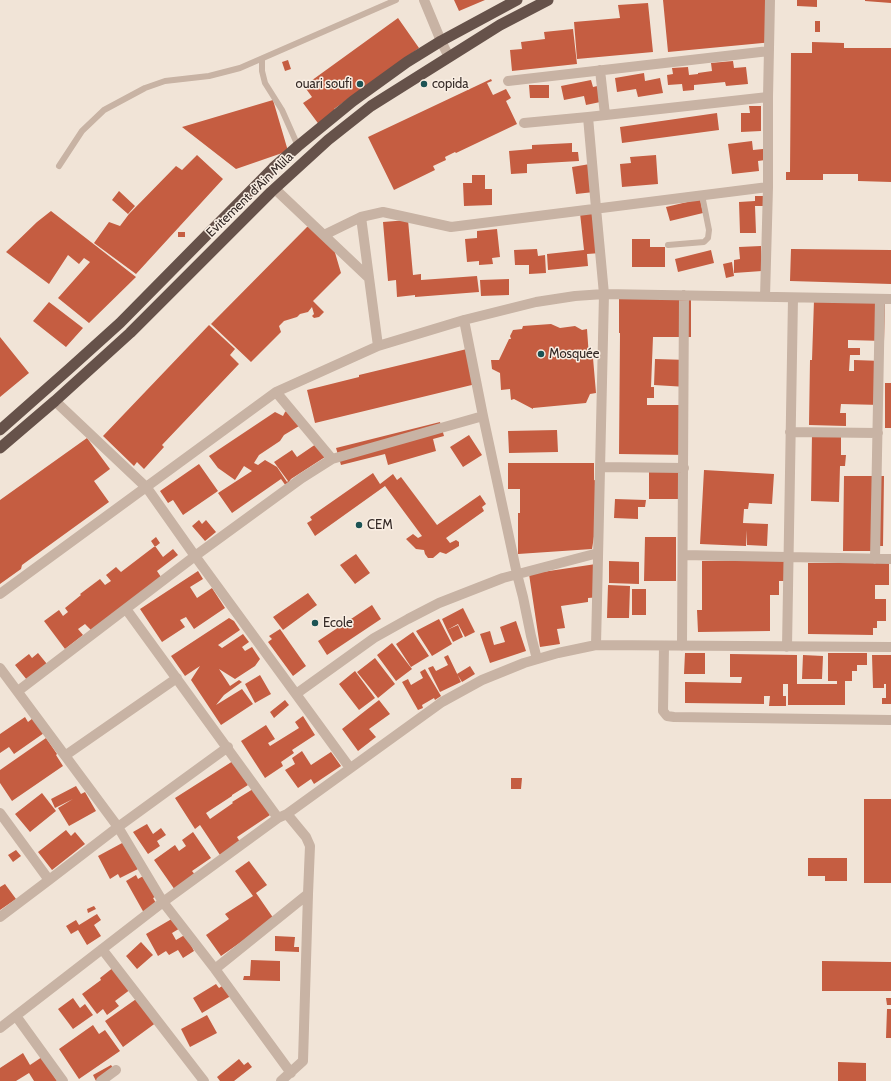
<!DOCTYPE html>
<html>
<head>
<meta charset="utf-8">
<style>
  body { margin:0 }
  canvas { display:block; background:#f1e4d7 }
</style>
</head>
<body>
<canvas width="891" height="1081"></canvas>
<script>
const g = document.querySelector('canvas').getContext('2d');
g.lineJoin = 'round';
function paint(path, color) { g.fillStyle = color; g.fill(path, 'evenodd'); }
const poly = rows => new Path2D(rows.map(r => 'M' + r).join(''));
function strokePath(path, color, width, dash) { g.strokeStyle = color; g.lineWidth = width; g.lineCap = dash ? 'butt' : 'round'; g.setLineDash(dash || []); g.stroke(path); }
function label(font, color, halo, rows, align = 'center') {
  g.font = font + ' Cabin,sans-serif'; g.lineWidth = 3; g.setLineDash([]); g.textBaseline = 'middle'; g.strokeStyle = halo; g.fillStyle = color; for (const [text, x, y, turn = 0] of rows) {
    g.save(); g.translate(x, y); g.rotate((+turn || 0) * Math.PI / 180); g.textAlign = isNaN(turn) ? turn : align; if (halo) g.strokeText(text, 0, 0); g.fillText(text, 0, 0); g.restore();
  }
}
paint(poly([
  [454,0,485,0,459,11],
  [663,0,768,0,773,42,668,52],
  [797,0,817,0,817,7,797,6],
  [865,0,891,0,891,3,865,1],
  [648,3,653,52,577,59,574,22,620,18,618,5],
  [398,18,419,48,334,109,340,117,323,130,303,103,312,97,304,86],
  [815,21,820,21,820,32,815,32],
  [573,29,577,64,512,71,510,50,522,49,521,42,545,39,544,32],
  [812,42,844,43,844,48,891,48,891,182,858,181,858,174,823,174,823,180,786,180,786,172,790,172,791,53,812,53],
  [288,60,291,69,285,71,282,62],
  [733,61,734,68,746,67,748,84,726,86,725,82,694,85,694,90,683,91,682,84,668,85,667,75,673,74,672,68,688,67,689,75,698,74,698,73,712,71,711,63],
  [644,73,645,81,660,78,663,93,638,97,636,89,617,92,615,78],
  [491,79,492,81,487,83,493,95,506,89,511,98,506,101,517,124,456,153,455,152,445,157,446,160,433,166,435,170,394,190,368,137],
  [591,80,593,87,602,85,605,101,586,105,584,96,564,100,561,86],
  [529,85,549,85,549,98,530,98],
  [273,100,288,151,236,169,182,127],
  [749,106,761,106,761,131,741,132,741,113,750,113],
  [717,113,719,130,622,143,620,127],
  [752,141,753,150,763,149,765,160,758,161,759,171,732,174,728,144],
  [572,143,572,152,578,152,579,161,527,164,527,173,511,174,509,151,532,149,532,145],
  [197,155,223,179,136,274,94,243,109,222,120,226,129,214,176,166,182,170],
  [656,155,658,184,622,187,620,164,631,163,630,157],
  [590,164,594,192,576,194,572,167],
  [472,175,485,175,485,189,492,189,492,205,464,206,463,183,472,183],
  [119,191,135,206,128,214,112,200],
  [755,196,764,196,765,206,755,206,756,233,740,233,739,202,755,201],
  [700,199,703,213,670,221,666,207],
  [51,211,136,277,89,323,58,298,90,262,84,258,79,264,68,255,49,284,6,252,37,222],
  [597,211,601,253,587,254,588,266,548,270,547,254,584,250,580,213],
  [408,220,413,275,421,274,421,280,477,276,479,292,415,297,415,295,397,297,396,280,388,281,383,222],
  [316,224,331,239,341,273,313,301,324,312,319,317,314,318,312,316,314,314,312,307,308,312,300,314,297,317,284,321,279,326,281,332,251,362,211,324,307,227],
  [497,229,500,257,492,258,493,264,479,265,479,261,467,262,465,239,477,238,477,231],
  [178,232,185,232,185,237,178,237],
  [632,239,650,239,650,247,665,247,665,267,632,267],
  [761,246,762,271,734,273,734,260,740,259,739,247],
  [537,249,538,256,545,255,546,273,529,274,529,265,515,265,514,250],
  [791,249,891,250,891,284,790,281],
  [711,250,714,263,678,272,675,259],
  [732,262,734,276,726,278,723,264],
  [509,279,509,295,481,296,480,280],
  [619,299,691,299,691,337,653,337,651,387,654,387,654,398,647,398,647,405,688,405,688,455,619,454,620,333,619,333],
  [814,300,885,302,884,341,848,340,848,348,860,348,860,355,850,355,849,371,854,371,854,360,882,361,881,405,841,404,840,413,846,413,846,426,809,425,810,360,812,360],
  [49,302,83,328,66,347,33,321],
  [551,324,560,328,575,326,582,330,587,329,589,357,593,358,596,393,590,394,586,403,533,408,533,409,514,399,511,400,510,389,501,390,500,373,492,369,491,360,499,360,509,339,511,339,510,336,513,330,522,329,523,326],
  [209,325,235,349,230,355,239,364,162,445,164,447,144,469,137,462,134,466,103,436],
  [0,337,29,373,0,397],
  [471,348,480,383,315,423,307,390,359,377,359,375],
  [655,359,688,360,687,387,654,385],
  [885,383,891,383,891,428,885,428],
  [290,408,299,426,284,435,280,441,259,455,254,463,258,465,265,460,277,467,287,482,288,481,274,462,292,450,297,457,316,444,325,457,291,479,286,486,281,479,232,513,218,493,252,471,244,466,235,480,218,468,209,456,275,412,283,416,285,412],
  [440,422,444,436,433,439,436,451,388,465,385,454,341,465,336,448],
  [557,430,558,452,509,453,508,431],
  [812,433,841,434,841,455,846,455,845,466,840,466,839,502,811,501],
  [469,435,482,455,463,467,450,447],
  [87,438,110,469,94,481,109,502,22,565,21,569,0,584,0,500],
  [508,463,594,463,594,480,598,481,596,524,592,549,518,554,518,513,520,513,520,489,508,489],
  [199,464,218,491,183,515,173,500,168,503,160,491],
  [704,470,774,474,772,504,749,503,748,509,744,509,743,523,768,524,767,546,747,545,747,530,746,546,700,544],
  [649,471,685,471,685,499,649,499],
  [373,473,380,484,393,474,397,480,401,477,437,525,480,495,486,504,482,507,484,511,446,538,450,543,456,540,459,542,459,546,446,554,440,552,433,558,428,558,425,554,424,550,416,549,406,539,413,534,418,538,422,536,385,486,315,536,307,523,312,520,310,517],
  [844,476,884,476,883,546,874,546,874,551,843,551],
  [615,499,646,500,645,507,638,507,638,519,614,518],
  [199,520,202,524,206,520,216,532,205,541,192,526],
  [156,537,160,543,155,547,151,541],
  [645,537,676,537,676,581,644,581],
  [155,546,163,557,173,549,178,555,157,571,161,577,91,630,85,624,78,629,83,635,65,649,44,621,59,610,63,616,68,612,65,608,81,595,80,594,100,579,105,585,111,581,106,575,116,567,121,572],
  [356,554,370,573,355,584,340,565],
  [791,559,791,581,779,581,779,595,770,595,770,631,698,632,697,610,702,610,702,561,770,560],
  [609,561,639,562,639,584,609,583],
  [808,563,889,563,889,585,875,585,875,599,886,599,886,621,877,621,877,628,873,628,873,635,808,634],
  [596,564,601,597,588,598,588,602,561,606,565,628,557,629,560,644,540,647,529,574],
  [198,571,203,579,190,587,197,598,212,588,225,608,194,629,186,617,180,620,185,627,162,642,140,609],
  [608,585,630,586,629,618,607,618],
  [632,589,646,589,646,615,632,615],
  [308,593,317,605,283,630,273,617],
  [372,605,381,619,327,655,318,641],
  [463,608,475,632,465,637,458,624,447,630,442,619],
  [229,618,234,621,240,630,218,645,222,648,243,634,249,642,242,647,245,651,252,647,260,659,255,666,235,679,219,669,230,686,239,680,242,682,224,695,216,705,242,689,253,704,221,725,191,680,200,666,185,676,171,656],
  [439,619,452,644,432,656,416,631],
  [516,621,526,651,490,663,480,634,490,631,494,645,505,642,500,627],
  [458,625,463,637,453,642,447,630],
  [280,629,306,666,293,676,268,642,272,639,269,636],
  [413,632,429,656,411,667,396,644],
  [392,643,412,669,396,681,377,655],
  [38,653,47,664,27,680,15,665,29,654,32,658],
  [685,653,705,653,705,674,684,674],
  [828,653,867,653,867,665,857,665,857,671,852,671,852,681,845,681,845,705,788,705,788,684,783,684,783,696,786,696,786,706,769,706,770,696,764,696,764,704,685,703,685,682,741,683,742,677,730,677,730,654,797,655,797,684,837,684,837,681,828,681],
  [448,655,461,682,440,692,428,668,433,666,436,671,448,665,444,657],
  [803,655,823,656,822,679,802,679],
  [872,655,891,655,891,704,882,704,882,698,886,698,886,684,884,684,884,688,873,688],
  [375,658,395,684,378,698,357,672],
  [470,666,475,674,462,682,457,674],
  [425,669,441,696,435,700,434,698,422,705,423,708,418,710,402,682,408,679,411,685,423,678,420,672],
  [355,671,375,698,359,710,339,684],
  [260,675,271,694,255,703,245,684],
  [285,700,289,705,274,718,270,712],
  [379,700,390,714,369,729,376,737,358,751,342,729],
  [303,716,315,735,292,750,294,753,281,762,283,766,265,778,241,741,266,725,275,739,268,743,270,746,299,728,295,722],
  [25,717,28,722,33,718,44,733,14,754,9,747,0,753,0,734],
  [46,738,57,754,56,755,63,766,12,801,0,783,0,770],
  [302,751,311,765,331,752,341,766,314,784,311,779,298,788,285,770,295,764,292,758],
  [233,761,248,785,232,795,232,796,206,813,210,819,233,803,232,802,253,789,270,815,237,837,240,842,220,855,200,825,195,829,175,798],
  [511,778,522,778,521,789,511,789],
  [76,786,81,794,85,792,96,811,69,826,58,808,73,799,55,808,51,799],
  [42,793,56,811,30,832,15,814],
  [864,799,891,799,891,883,864,883],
  [147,824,153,834,161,828,166,835,157,841,160,846,148,854,133,832],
  [66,830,71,836,75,832,85,844,52,870,38,852],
  [193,832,211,858,192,871,196,876,175,890,154,860,175,845,179,851,186,846,182,840],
  [124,842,138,869,120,878,118,874,110,879,98,856],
  [16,850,21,856,13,862,8,855],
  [808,858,847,858,847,881,825,881,825,876,808,876],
  [249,861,267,885,256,893,274,919,221,956,206,935,229,919,225,914,253,896,235,871],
  [136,875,138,879,145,875,157,896,153,898,157,905,144,913,126,881],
  [5,884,16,899,0,910,0,887],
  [94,906,96,909,88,913,87,909],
  [97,914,101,920,94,925,101,936,87,945,78,930,71,934,66,926,76,920,79,925],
  [175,917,182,927,172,933,176,940,188,933,191,945,194,951,183,958,178,950,169,955,166,951,158,956,146,934],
  [275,936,295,937,294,947,299,947,299,952,275,951],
  [141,942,153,955,137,969,126,956],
  [251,960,280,961,280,981,243,980,244,976,250,976],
  [822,961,891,962,891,991,822,991],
  [114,967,131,989,115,1001,119,1006,107,1015,103,1009,97,1014,82,994,101,980,100,978],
  [227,983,234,994,202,1013,193,998,216,984,219,988],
  [139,997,157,1022,123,1047,105,1021],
  [73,998,80,1008,85,1004,93,1015,73,1029,58,1009],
  [886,998,891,998,891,1005,887,1005],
  [887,1009,891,1009,891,1038,886,1038],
  [207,1015,217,1033,190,1047,181,1029],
  [93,1025,99,1034,105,1030,120,1051,79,1079,59,1049],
  [23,1053,30,1065,42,1057,57,1081,34,1081,29,1073,16,1081,0,1081,0,1068],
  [239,1059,244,1065,248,1062,252,1067,234,1081,220,1081,217,1077],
  [838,1062,866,1063,866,1081,838,1081],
  [111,1065,115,1071,96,1081,93,1075]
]), '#c55d41');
strokePath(poly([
  [262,59,262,71,265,83,282,110,298,146],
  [59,166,82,131,104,110,145,88,165,81,209,76,240,68,396,0],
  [668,245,704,242,708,238,709,230,702,195]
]), '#c8b3a4', 6);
strokePath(poly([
  [424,0,441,41,449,57],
  [600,70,605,115],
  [508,81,769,51],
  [588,117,596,208,604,294,596,645],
  [524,123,588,117,768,97],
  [275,189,369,278],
  [361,217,378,346],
  [324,235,361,217,383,212,451,227,768,187],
  [765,297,768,187,768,97,770,0],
  [464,320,483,416,517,574,523,597,531,636,537,659],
  [276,392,332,459,483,416],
  [55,401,147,488,195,556,350,768],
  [790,432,878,433],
  [600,467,684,468],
  [683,555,891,559],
  [875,559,880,299],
  [0,594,276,392,378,346,464,320,536,302,575,296,604,294,891,299],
  [126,609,278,818],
  [664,646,663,711,667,716,674,717,891,720],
  [682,646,684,295],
  [787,647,793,298],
  [0,668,118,827,163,902,215,969,291,1073],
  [18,691,195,556,302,478,332,459],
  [296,694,374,638,408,619,439,603,503,578,598,553],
  [66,755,177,678],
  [0,813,49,880],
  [0,917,49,880,118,827,228,747],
  [102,949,204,1081],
  [215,969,308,894],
  [16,1016,63,1081],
  [0,1028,163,902,278,818,287,814,442,702,482,680,524,663,558,653,596,645,891,647],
  [101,1081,116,1070],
  [281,1081,303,1061,308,894,310,846,306,837,287,814]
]), '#c8b3a4', 10);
strokePath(poly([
  [0,430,69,369,120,323,273,168,298,146,353,101,407,62,441,41,517,0],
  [0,448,55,401,130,333,271,192,328,140,371,106,500,25,548,0]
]), '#66524a', 11);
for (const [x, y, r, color] of [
  [360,84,4,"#1c5354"],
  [424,84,4,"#1c5354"],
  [541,354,4,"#1c5354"],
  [359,525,4,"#1c5354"],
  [315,623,4,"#1c5354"]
]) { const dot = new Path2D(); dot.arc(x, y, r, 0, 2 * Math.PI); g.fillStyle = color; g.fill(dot); strokePath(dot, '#f9eee3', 1.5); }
label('13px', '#342926', '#f9eee3', [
  ["ouari soufi",352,84,"right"],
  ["copida",432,84],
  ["Mosquée",549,354],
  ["CEM",367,525],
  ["Ecole",323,623]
], 'left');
label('13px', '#342926', '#f9eee3', [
  ["Evitement d'Ain Mlila",250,195,-44]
]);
</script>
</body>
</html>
